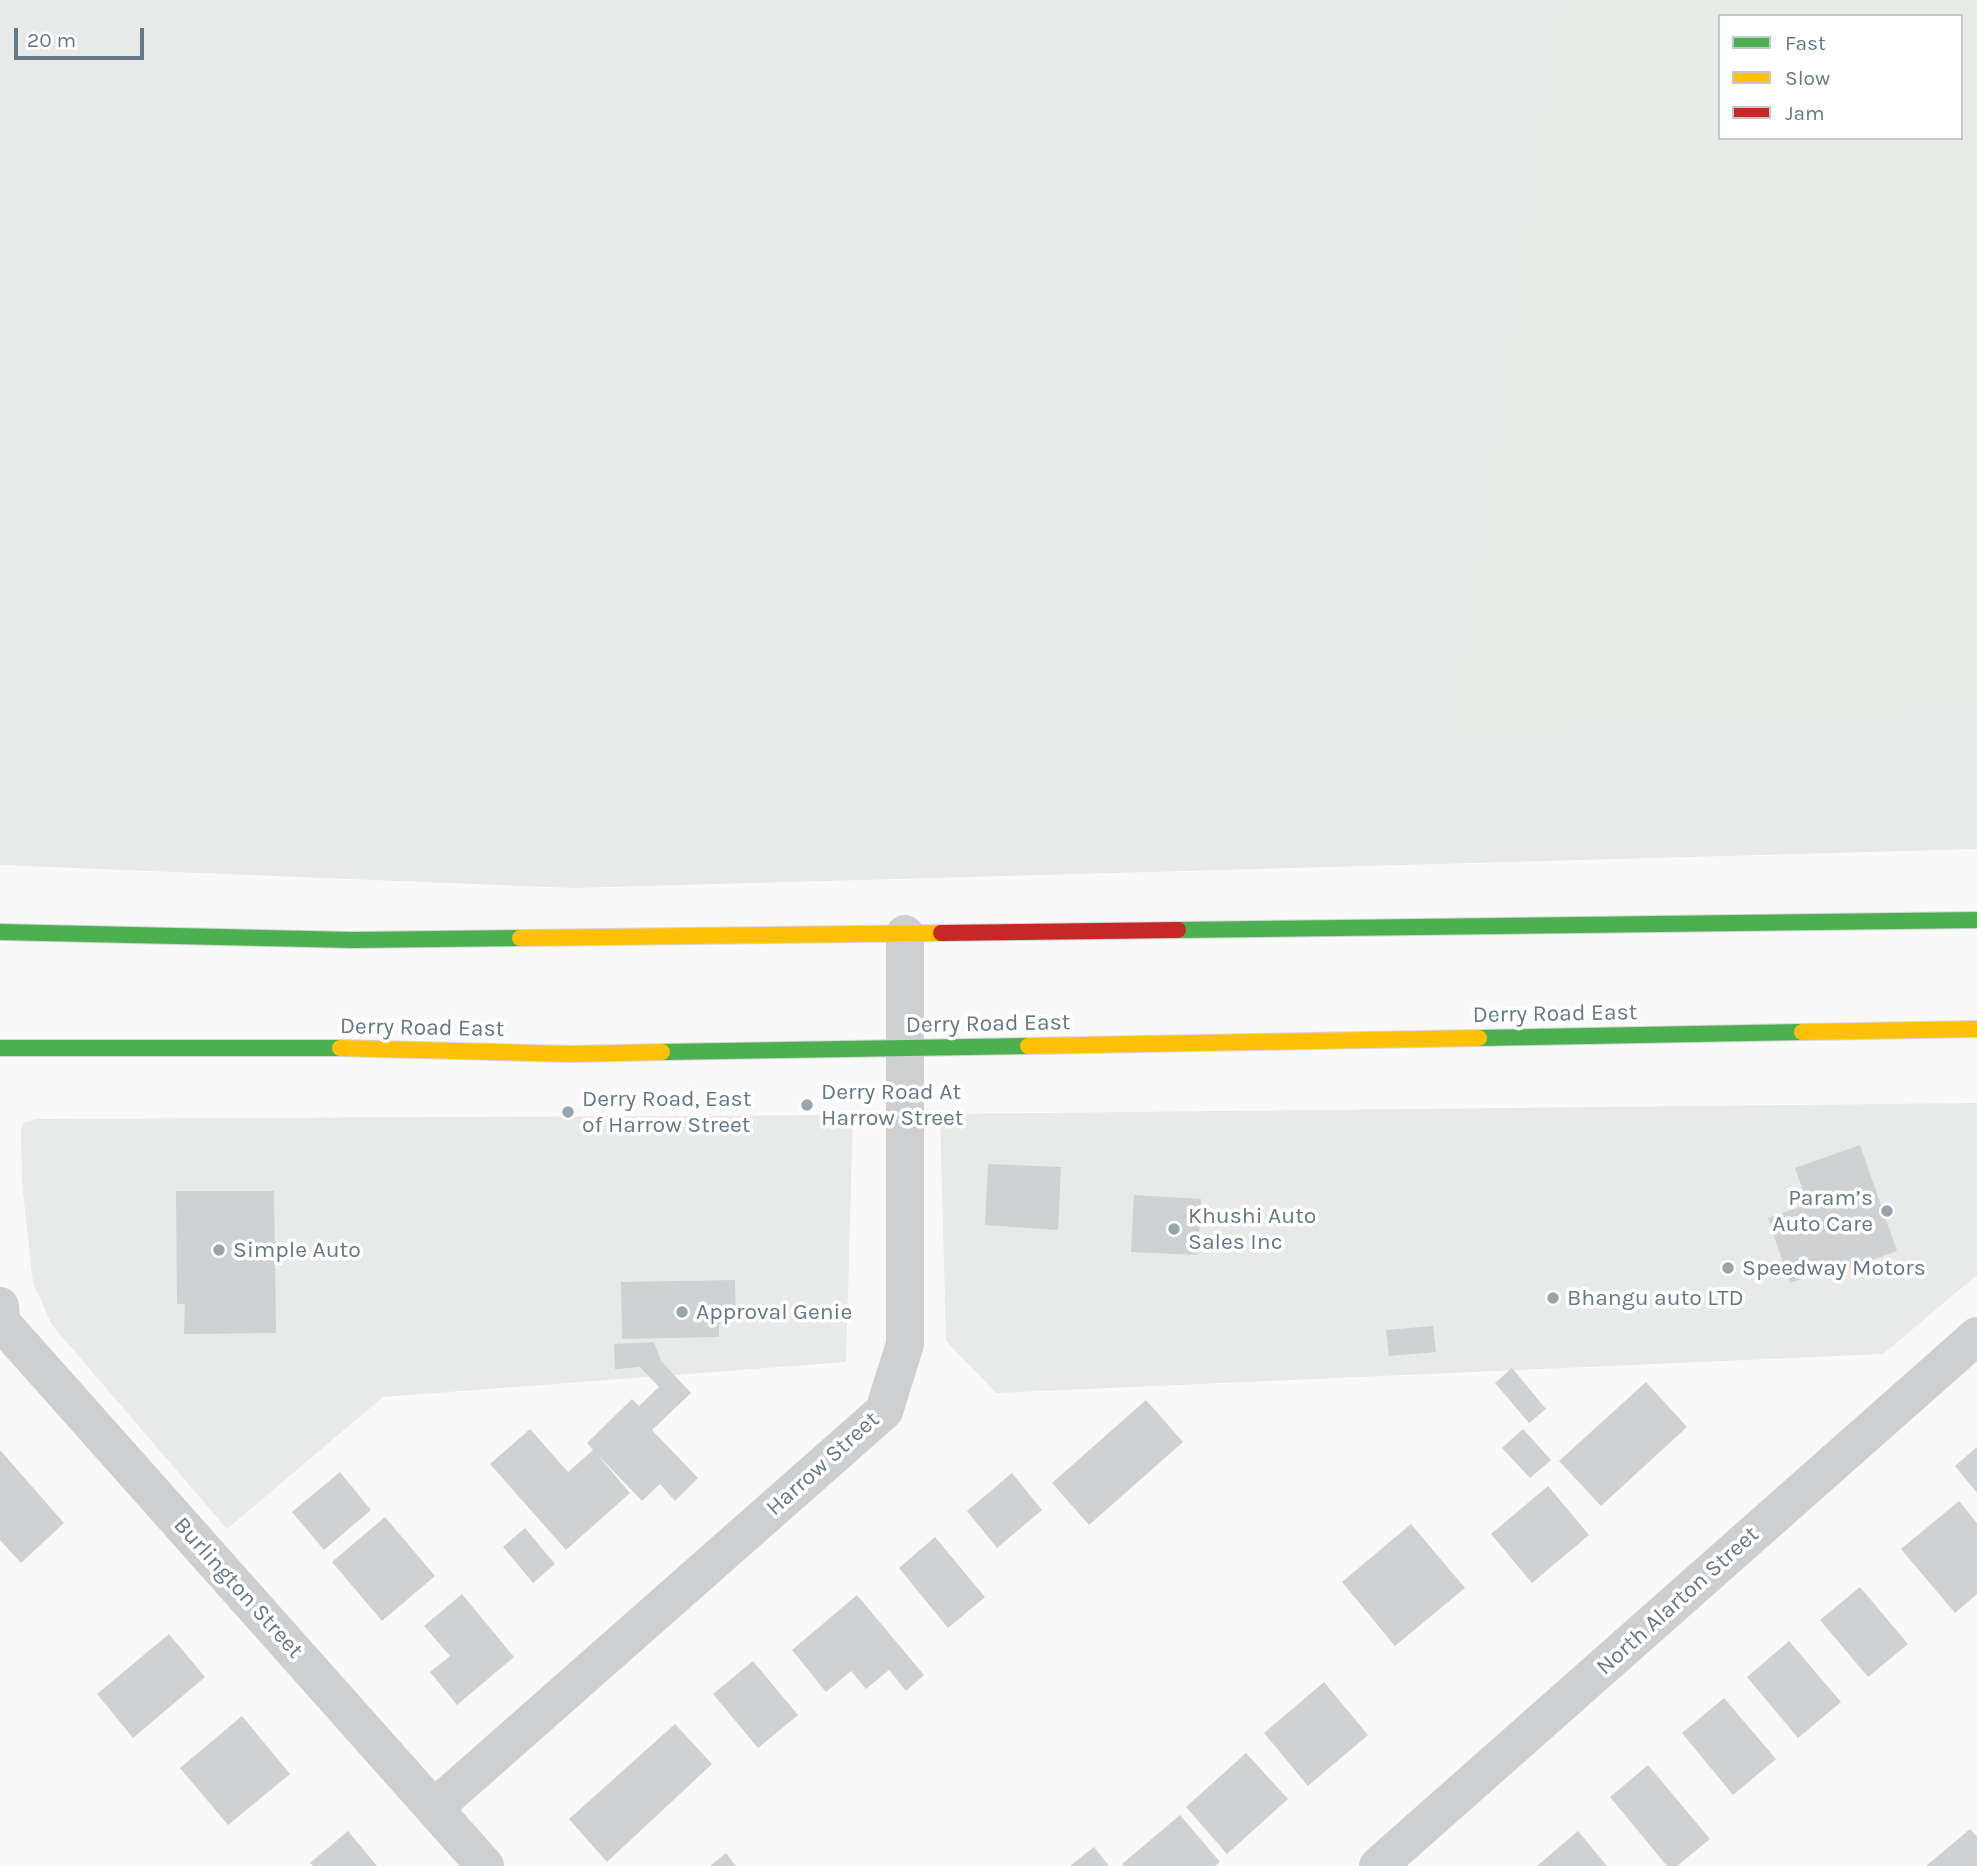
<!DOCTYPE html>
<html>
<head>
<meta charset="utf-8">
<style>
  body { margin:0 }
  #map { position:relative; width:1977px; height:1866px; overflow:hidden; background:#f9f9f9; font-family:Karla,sans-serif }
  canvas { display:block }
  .legend { position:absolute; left:1718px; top:14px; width:245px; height:126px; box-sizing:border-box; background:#fff; border:2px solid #c1c9cd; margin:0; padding:9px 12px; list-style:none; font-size:21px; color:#657883 }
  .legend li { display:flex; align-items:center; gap:14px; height:35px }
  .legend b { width:35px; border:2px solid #c1c9cd }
  .scale { position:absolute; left:14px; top:28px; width:130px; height:32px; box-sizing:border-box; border:4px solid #657883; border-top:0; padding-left:9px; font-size:21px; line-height:24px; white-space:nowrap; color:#657883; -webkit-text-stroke:5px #fff; paint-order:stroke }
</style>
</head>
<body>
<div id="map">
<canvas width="1977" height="1866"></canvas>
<ul class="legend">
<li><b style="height:9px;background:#4caf50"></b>Fast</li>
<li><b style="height:9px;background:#ffc107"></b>Slow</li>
<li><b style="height:9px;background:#c62828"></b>Jam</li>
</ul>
<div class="scale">20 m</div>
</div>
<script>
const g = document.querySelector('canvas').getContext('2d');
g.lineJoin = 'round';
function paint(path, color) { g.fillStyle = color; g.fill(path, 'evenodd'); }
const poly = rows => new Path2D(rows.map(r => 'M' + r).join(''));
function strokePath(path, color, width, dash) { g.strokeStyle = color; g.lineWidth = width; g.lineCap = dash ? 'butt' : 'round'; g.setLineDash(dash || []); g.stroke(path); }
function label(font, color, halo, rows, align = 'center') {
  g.font = font + ' Karla,sans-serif'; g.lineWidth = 7; g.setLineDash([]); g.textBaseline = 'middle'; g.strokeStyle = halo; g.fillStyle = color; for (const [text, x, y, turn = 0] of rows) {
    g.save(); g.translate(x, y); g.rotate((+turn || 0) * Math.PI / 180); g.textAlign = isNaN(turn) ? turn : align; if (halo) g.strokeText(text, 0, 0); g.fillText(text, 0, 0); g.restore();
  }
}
paint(poly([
  [0,0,1977,0,1977,849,573,888,0,865],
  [1720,16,1961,16,1961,138,1720,138],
  [1977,1103,1977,1275,1883,1354,996,1393,946,1341,940,1114],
  [853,1115,846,1362,383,1397,227,1529,52,1325,33,1283,22,1183,21,1131,23,1123,36,1119]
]), '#e8eae9');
paint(poly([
  [1562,0,1977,0,1977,712,1454,737],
  [1720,16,1961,16,1961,138,1720,138]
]), '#e8ebe6');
paint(poly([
  [1860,1145,1897,1251,1832,1274,1830,1269,1790,1283,1768,1218,1808,1204,1795,1168],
  [988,1164,1061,1167,1058,1230,985,1225],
  [176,1191,274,1191,276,1333,184,1334,185,1304,177,1304],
  [1134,1195,1201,1199,1198,1255,1131,1252],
  [735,1280,736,1322,719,1323,719,1337,622,1339,621,1282],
  [1433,1326,1436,1352,1389,1356,1386,1330],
  [654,1342,661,1361,691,1393,652,1430,698,1478,675,1501,660,1484,642,1501,596,1453,630,1493,566,1550,490,1464,530,1429,568,1472,593,1450,587,1443,632,1399,639,1406,659,1387,640,1367,615,1369,614,1344],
  [1512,1368,1546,1409,1529,1423,1495,1383],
  [1646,1382,1687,1427,1601,1506,1559,1461],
  [1146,1400,1183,1442,1089,1525,1052,1483],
  [1523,1429,1551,1460,1530,1478,1502,1448],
  [1977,1447,1977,1493,1955,1466],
  [0,1450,64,1523,21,1563,0,1540],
  [340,1472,371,1510,324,1550,292,1512],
  [1012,1473,1042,1510,997,1548,967,1511],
  [1548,1486,1589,1535,1532,1583,1491,1534],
  [1959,1501,1977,1523,1977,1594,1955,1613,1901,1549],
  [385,1517,435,1576,382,1621,332,1562],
  [1411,1524,1465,1588,1395,1646,1342,1582],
  [525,1528,555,1564,533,1583,503,1547],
  [935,1537,985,1597,948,1628,899,1568],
  [1860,1587,1908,1644,1868,1677,1820,1620],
  [462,1594,514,1657,457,1705,430,1672,450,1656,424,1626],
  [857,1595,924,1675,906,1691,889,1670,866,1689,851,1671,826,1692,792,1650],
  [169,1634,205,1677,133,1738,97,1694],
  [1789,1641,1841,1702,1798,1738,1747,1677],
  [753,1661,798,1715,758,1748,713,1694],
  [1324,1682,1368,1735,1308,1786,1264,1733],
  [1724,1698,1776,1759,1733,1795,1682,1733],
  [242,1716,290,1774,228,1825,180,1768],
  [675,1724,712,1764,607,1862,569,1819],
  [1246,1753,1288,1799,1227,1854,1186,1807],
  [1648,1765,1710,1839,1677,1866,1667,1866,1610,1797],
  [1180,1815,1220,1862,1215,1866,1123,1866,1122,1864],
  [1970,1829,1977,1837,1977,1866,1926,1866],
  [348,1831,377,1866,313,1866,310,1863],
  [1578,1831,1607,1866,1537,1866],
  [1094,1847,1109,1866,1070,1866],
  [726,1853,736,1866,710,1866]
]), '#cfd1d2');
const fast = poly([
  [1178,930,1977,920],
  [0,932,352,940,520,938],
  [1479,1038,1802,1032],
  [0,1048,340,1048],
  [662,1052,1028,1046]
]);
const slow = poly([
  [520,938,941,933],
  [1802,1032,1977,1029],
  [1028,1046,1479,1038],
  [340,1048,573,1054,662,1052]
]);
const jam = poly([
  [941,933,1178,930]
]);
strokePath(fast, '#d5d6d7', 18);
strokePath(slow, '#d5d6d7', 18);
strokePath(jam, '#d5d6d7', 18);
strokePath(poly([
  [0,1306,1,1322,485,1866],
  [434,1808,884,1411,905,1344,905,934],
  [1378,1866,1977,1336]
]), '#cecfd0', 38);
strokePath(fast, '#4caf50', 16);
strokePath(slow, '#ffc107', 16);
strokePath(jam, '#c62828', 16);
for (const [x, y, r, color] of [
  [807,1105,7,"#99a5ac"],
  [568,1112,7,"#99a5ac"],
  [1887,1211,7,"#99a5ac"],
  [1174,1229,7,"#99a5ac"],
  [219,1250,7,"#99a5ac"],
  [1728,1268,7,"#99a5ac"],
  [1553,1298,7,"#99a5ac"],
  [682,1312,7,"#99a5ac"]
]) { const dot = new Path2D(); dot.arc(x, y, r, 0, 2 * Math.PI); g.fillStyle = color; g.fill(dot); strokePath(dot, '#fff', 2.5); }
label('23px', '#657883', '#fff', [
  ["Derry Road East",1555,1014,-1],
  ["Derry Road East",988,1024,-1],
  ["Derry Road East",422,1028,1],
  ["Harrow Street",823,1464,-42],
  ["Burlington Street",238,1588,48],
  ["North Alarton Street",1678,1601,-42]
]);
label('23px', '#657883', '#fff', [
  ["Derry Road At",821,1092],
  ["Harrow Street",821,1118],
  ["Derry Road, East",582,1099],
  ["of Harrow Street",582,1125],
  ["Param’s",1873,1198,"right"],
  ["Auto Care",1873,1224,"right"],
  ["Khushi Auto",1188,1216],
  ["Sales Inc",1188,1242],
  ["Simple Auto",233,1250],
  ["Speedway Motors",1742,1268],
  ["Bhangu auto LTD",1567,1298],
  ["Approval Genie",696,1312]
], 'left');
</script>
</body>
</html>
